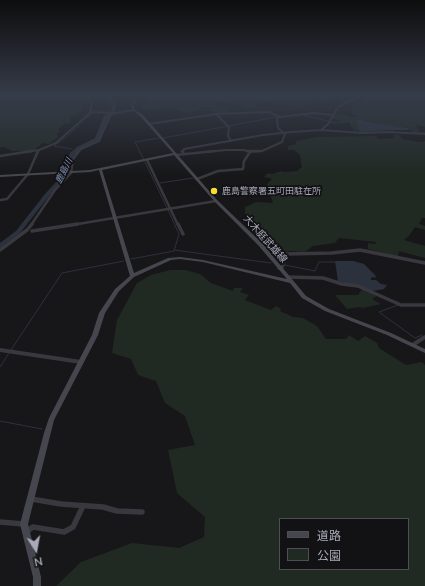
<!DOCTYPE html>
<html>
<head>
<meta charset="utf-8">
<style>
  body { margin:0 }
  #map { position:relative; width:425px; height:586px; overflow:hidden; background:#171719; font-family:Mulish,"Noto Sans JP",sans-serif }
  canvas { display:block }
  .legend { position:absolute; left:279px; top:518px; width:130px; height:52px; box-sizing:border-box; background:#121214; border:1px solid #4e4f56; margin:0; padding:5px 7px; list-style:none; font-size:12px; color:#a9aab9 }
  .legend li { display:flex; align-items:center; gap:8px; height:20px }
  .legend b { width:20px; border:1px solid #4e4f56 }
  .north { position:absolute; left:16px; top:530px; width:40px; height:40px; -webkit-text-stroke:3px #121214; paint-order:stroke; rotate:169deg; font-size:11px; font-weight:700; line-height:16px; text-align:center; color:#a9aab9 }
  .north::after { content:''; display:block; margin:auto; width:14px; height:18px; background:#a9aab9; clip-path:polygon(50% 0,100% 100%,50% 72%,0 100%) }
</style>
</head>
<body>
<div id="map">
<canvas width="425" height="586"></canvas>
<ul class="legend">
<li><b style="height:5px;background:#46464e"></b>道路</li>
<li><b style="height:11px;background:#212923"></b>公園</li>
</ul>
<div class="north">N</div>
</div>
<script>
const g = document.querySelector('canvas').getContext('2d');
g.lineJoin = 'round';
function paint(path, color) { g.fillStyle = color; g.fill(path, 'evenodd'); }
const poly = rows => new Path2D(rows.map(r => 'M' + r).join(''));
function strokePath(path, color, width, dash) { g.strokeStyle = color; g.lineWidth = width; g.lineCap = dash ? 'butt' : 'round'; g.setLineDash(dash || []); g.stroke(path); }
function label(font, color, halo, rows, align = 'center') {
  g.font = font + ' Mulish,"Noto Sans JP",sans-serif'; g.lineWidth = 3.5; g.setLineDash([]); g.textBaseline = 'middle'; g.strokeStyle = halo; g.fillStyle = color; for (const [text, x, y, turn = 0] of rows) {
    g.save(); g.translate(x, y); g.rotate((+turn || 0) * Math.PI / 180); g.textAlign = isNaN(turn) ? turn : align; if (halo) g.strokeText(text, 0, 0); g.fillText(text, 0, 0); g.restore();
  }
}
paint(poly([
  [0,95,62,95,75,98,85,97,90,103,83,104,80,112,71,118,70,123,64,124,58,129,60,131,57,134,58,137,49,144,43,143,33,151,12,151,4,147,0,147],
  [154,95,324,95,329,100,325,101,318,98,309,99,313,104,300,107,286,105,276,105,261,99,256,99,256,107,246,108,234,104,221,101,213,102,226,109,229,112,227,114,216,114,212,111,214,107,203,107,199,110,187,113,167,107,158,109,135,108,142,106,149,97],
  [387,95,415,96,413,95,425,95,425,127,416,125,420,132,425,132,425,134,414,134,407,127,394,127,363,120,361,132,355,131,350,125,350,121,334,123,340,121,333,118,334,115,342,114,352,117,358,116,352,115,351,113,354,112,351,109,353,104,360,102,368,96,390,97],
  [393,135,399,135,403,139,419,142,425,141,425,218,422,218,419,224,425,226,425,230,415,227,409,236,404,240,425,246,425,258,399,251,398,257,368,249,368,243,375,244,376,242,339,238,335,243,313,246,305,252,290,251,286,252,283,257,277,256,282,249,279,245,274,247,269,240,272,237,250,220,245,214,245,207,256,202,273,203,267,184,272,179,264,177,268,173,272,174,281,171,284,172,297,171,302,167,300,155,294,150,288,150,288,146,296,144,296,141,317,137,376,136,379,139,394,138],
  [170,270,185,270,200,274,211,283,233,291,234,288,243,288,240,292,249,295,245,300,271,310,276,306,281,309,280,311,293,317,303,318,317,326,326,339,346,339,349,335,358,341,365,336,377,343,379,348,406,365,422,362,425,365,425,586,56,586,81,562,132,543,179,548,204,537,205,517,177,493,168,450,195,445,185,416,165,403,156,381,138,375,131,359,112,353,117,320,137,283,151,275],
  [280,519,408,519,408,569,280,569],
  [362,289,377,296,372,299,381,304,363,308,359,307,347,309,335,295,358,295]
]), '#212923');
paint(poly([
  [357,120,363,120,375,123,409,128,408,130,391,130,361,132,357,125],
  [335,261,353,261,364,264,375,275,376,278,373,277,371,278,371,280,376,280,381,284,387,285,384,289,372,291,338,281]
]), '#2c323d');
strokePath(poly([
  [304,115,335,123,357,121],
  [86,119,92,113],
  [407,127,413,126],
  [77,128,84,120],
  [69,135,75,129],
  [67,136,54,146,72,149],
  [163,138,277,117],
  [144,160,135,142,159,138],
  [145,162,167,208],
  [160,183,193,178],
  [174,250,271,263],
  [131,259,174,251,179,234,168,210],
  [285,265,315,271,319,262,335,262],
  [398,305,379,312,415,338,422,335],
  [11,350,62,273,124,261],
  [0,367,9,353],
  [0,421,42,429]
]), '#2c323d', 1);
paint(poly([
  [108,95,112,95,111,99,116,105,116,110,108,117,99,140,81,149,74,155,62,182,49,196,20,233,0,248,0,243,16,231,45,194,58,180,70,153,77,147,95,138,104,116,112,110,112,105,107,99,108,95]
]), '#2c323d');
strokePath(poly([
  [342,95,341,98,347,102],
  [380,95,386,96],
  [91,112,115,113,134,110],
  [216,114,229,127,228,136,231,141],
  [279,117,314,113,333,115],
  [149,124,216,114,269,112,279,117,277,119,278,128,285,134],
  [321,130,328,124,338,107,363,95],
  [25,152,39,150,56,143,90,113,92,103,86,95],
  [38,152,39,150],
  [78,152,81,149,99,141,110,116,115,113],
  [183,152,184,149,263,135,292,132,321,130,361,133,389,132,425,134],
  [205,152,226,150,244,150,250,152,262,151,282,142,285,134]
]), '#38383e', 2);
strokePath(poly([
  [182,151,184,154],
  [247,151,261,151],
  [176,155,215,151],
  [0,156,32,151],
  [147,160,178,225],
  [197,179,218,171,243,169,244,161,250,152],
  [0,200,7,199,28,174,38,151],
  [31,225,55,190,71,173,73,159,79,151],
  [72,225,216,201]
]), '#38383e', 2.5);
strokePath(poly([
  [178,224,183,234],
  [32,231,78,224],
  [0,250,27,230,32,224],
  [279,268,282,267,287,254,332,253,360,250,425,263],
  [288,277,323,278,342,284,358,286,401,305,425,305]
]), '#38383e', 3.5);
strokePath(poly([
  [414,344,425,337],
  [0,350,81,362]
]), '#38383e', 4);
strokePath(poly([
  [31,499,61,504,103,507,117,511,142,512],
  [0,522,23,524],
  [26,532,33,527,64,532,73,527,83,506]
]), '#38383e', 5.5);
paint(poly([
  [138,95,140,95,133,105,135,110,143,115,217,200,262,243,306,296,329,309,391,333,425,349,425,353,387,335,325,311,302,298,290,283,203,262,180,259,171,260,134,277,119,291,105,313,98,335,54,420,28,524,41,577,41,586,33,586,33,577,20,524,44,433,49,418,92,335,99,313,115,289,130,276,99,170,90,172,0,177,0,175,90,170,173,153,141,117,133,110,131,105,138,95],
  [174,155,215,202,258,245,287,279,203,260,180,257,168,258,134,273,102,170,174,155]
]), '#46464e');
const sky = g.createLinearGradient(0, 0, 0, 177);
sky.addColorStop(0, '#0d0d0e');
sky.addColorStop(0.54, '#363c49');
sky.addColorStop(1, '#363c4900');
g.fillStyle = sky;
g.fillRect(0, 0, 425, 177);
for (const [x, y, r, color] of [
  [214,191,4,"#f7de31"]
]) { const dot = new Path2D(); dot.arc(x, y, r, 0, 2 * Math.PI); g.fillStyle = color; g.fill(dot); strokePath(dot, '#121214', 1.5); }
label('italic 9px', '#7f90b5', '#121214', [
  ["鹿島川",64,171,-64]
]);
label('9px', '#a9aab9', '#121214', [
  ["鹿島警察署五町田駐在所",222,191]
], 'left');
label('10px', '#a9aab9', '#121214', [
  ["大木庭武雄線",265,239,48]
]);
</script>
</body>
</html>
